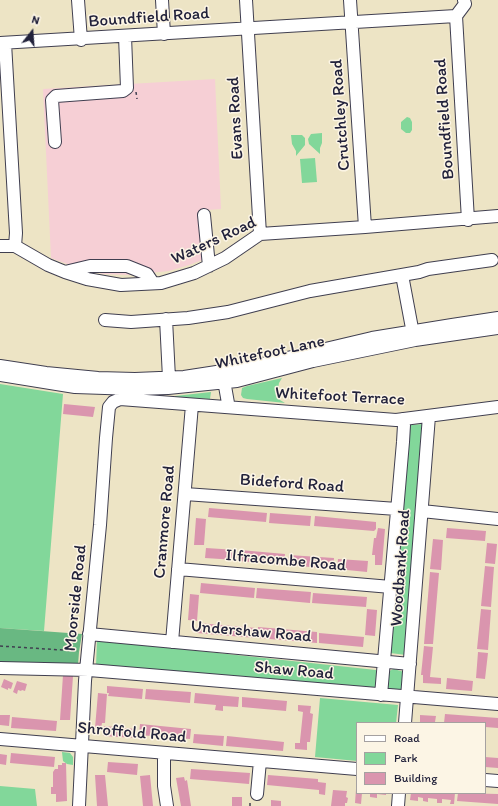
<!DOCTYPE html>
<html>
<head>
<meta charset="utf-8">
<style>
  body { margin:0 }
  #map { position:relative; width:498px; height:806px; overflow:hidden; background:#ede4c5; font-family:Itim,sans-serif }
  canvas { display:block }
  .legend { position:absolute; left:356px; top:722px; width:130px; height:72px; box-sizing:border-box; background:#fcf5e5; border:1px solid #a5a1a1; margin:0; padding:5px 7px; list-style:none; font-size:12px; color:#22223b }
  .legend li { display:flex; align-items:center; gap:8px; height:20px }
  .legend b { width:20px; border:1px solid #a5a1a1 }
  .north { position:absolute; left:12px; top:12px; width:40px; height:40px; -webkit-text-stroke:3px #fcf5e5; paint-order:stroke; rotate:17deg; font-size:11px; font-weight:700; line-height:16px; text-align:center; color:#22223b }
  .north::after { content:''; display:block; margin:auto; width:14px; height:18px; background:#22223b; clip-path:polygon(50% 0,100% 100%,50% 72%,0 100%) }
</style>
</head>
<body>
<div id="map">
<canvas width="498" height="806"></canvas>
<ul class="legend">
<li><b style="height:5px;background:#fff"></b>Road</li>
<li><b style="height:11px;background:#82d79a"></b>Park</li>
<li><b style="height:11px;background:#da95ae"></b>Building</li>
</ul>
<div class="north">N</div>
</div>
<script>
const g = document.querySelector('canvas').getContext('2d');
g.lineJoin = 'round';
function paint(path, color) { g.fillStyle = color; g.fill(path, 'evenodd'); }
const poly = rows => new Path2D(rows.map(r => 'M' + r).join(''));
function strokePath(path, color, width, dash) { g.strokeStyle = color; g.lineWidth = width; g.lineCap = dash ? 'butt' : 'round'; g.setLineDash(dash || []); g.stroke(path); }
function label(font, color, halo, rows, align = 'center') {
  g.font = font + ' Itim,sans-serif'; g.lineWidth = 3; g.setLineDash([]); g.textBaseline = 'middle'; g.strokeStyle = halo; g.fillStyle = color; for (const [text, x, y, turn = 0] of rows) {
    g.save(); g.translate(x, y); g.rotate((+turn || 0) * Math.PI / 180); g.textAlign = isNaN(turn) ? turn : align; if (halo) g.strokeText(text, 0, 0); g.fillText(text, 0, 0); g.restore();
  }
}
paint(poly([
  [215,79,221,209,207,210,210,257,189,265,169,271,130,275,103,274,78,268,51,258,43,89]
]), '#f6cfd5');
paint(poly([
  [407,117,410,118,412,122,412,130,410,133,406,133,401,129,401,122],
  [322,133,322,143,320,148,320,154,309,144,308,139,311,134],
  [291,135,302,135,305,138,305,145,296,156,296,151,292,144],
  [315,158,317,182,302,183,300,159],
  [282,378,279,383,277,394,280,400,285,403,247,399,243,398,241,395,242,388,247,386],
  [0,384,63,394,44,631,0,628],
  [211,392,210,399,175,397,175,396],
  [424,424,406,655,390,653,409,425],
  [97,640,376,670,376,688,96,666],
  [394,669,404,672,402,692,387,691,389,671],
  [320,698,398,705,396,723,357,723,357,761,315,757],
  [62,752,70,753,73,757,73,765,67,764,63,761],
  [0,786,35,789,37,806,0,806]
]), '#82d79a');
paint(poly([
  [0,628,82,634,79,652,78,665,0,664]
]), '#69b882');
paint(poly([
  [64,404,95,407,93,417,63,414],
  [209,508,267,513,266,522,208,517],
  [270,513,311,516,310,526,269,523],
  [315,516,376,522,376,529,374,531,314,526],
  [196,518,206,519,204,545,194,545],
  [378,528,385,529,382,565,375,565,375,555,372,555,374,538,376,538],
  [447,528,486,531,485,541,446,538],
  [433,539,443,540,441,570,430,569],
  [487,543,497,544,495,564,485,563],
  [206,548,237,550,236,560,205,558],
  [240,550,285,554,284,565,239,561],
  [289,555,334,558,333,569,288,565],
  [338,559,368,561,367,572,337,569],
  [485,566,494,567,491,607,481,606],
  [430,572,439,573,433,644,424,644],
  [201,583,255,588,254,598,200,593],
  [257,588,311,592,310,603,256,598],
  [313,593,367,597,366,607,312,603],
  [190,594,199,595,197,621,188,620],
  [367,609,377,610,375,636,365,635],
  [481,609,491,610,488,650,477,649],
  [198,623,256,628,256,638,197,633],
  [258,627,317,632,317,643,258,638],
  [319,633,364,637,363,647,319,643],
  [424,646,433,647,430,677,441,678,441,684,423,683,423,675,421,675],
  [478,652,488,653,485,679,476,678],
  [63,675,73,676,70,720,60,720],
  [447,678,473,681,472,691,446,689],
  [4,679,13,683,11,689,8,688,8,690,1,687],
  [17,681,27,684,25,691,22,690,21,691,18,690,17,694,13,692],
  [107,686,143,689,142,699,108,696,109,693,107,693],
  [146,689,191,692,190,703,145,699],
  [98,693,107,694,105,723,102,723,101,729,95,728],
  [195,693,239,697,238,707,223,706,223,711,215,710,216,705,194,703],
  [242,697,287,701,286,711,242,707],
  [298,705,311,706,310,713,313,714,310,742,307,742,307,750,295,749,295,743,300,743,300,741,303,712,298,711],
  [445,714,498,718,498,728,485,727,485,723,444,723],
  [0,715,10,715,9,726,0,725],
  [420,715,436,716,435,722,420,723],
  [12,717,57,721,56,731,11,728],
  [140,724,191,729,190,739,139,735],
  [104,726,136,729,136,738,103,736],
  [194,734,224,736,223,746,193,743],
  [227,736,284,742,283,751,226,746],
  [11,753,55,757,54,767,10,763],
  [0,754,7,755,6,765,0,764],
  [485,757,498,758,498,768,485,767],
  [108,762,138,764,137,775,107,772],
  [62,763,66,763,67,801,56,802,56,794,51,794,51,787,53,787,53,772,55,769,58,769,58,765,62,765],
  [191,769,250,773,249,784,190,779],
  [95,775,105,775,108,806,97,806],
  [150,775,153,806,143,806,140,776],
  [268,775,318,779,318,782,326,783,325,795,319,794,319,790,267,785],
  [184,777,185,781,187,780,191,806,181,806,176,778],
  [356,789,357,789,357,793,362,793,361,804,355,803],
  [333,790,347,791,346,797,348,798,347,803,345,803,345,806,331,806],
  [370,793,386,793,386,795,377,794,377,798,370,797],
  [411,793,455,793,454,804,450,804,451,800,442,799,442,803,437,803,437,799,428,798,428,802,423,801,423,798,418,797,418,801,410,800],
  [458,793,498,794,498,804,457,801],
  [232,797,242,797,242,806,232,806],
  [271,800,281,801,281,806,271,806]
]), '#da95ae');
const minor = poly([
  [78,0,81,40],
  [162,0,164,34],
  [246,0,260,234],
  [350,0,365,227],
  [456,16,465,4,464,0],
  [0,43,456,16,468,220],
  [5,43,16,233,15,246],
  [55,142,52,100,56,96,123,91,127,88,125,36],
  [204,215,209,266],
  [0,246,15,246,48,265,65,272,87,279,121,285,161,283,194,273,225,258,260,234,365,227,498,216],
  [65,272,90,266,127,266,147,274,153,283],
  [402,275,414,339],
  [166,319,169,378],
  [105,320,131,322,188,318,228,312,310,291,419,272,428,269,492,260],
  [0,366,46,373,98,378,135,379,184,377,249,367,372,338,452,325,498,318],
  [0,375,75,387,135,389,168,388,237,381,313,361,415,340,498,328],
  [223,375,228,403,227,407],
  [185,494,397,509],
  [422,511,498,519],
  [178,569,391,587],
  [89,634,410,664],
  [172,642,192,405],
  [0,668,89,670,498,704],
  [381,695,403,442,404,425,403,419],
  [405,723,429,416],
  [0,739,357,769],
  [164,753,164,786,167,806],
  [485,780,498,781],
  [257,794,260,761],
  [79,806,85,681,100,525,106,438,109,407,113,402,120,399,396,420,498,407],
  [398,806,399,793]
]);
strokePath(minor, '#403f50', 14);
strokePath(poly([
  [136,92,137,99],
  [0,646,78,651],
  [250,806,250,802]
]), '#403f50', 1.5, [3, 3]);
strokePath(minor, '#fff', 12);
label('17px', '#22223b', '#fcf5e5', [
  ["Boundfield Road",149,18,-4],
  ["Crutchley Road",341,115,-94],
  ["Evans Road",236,118,-93],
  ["Boundfield Road",445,119,-94],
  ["Waters Road",214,241,-25],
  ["Whitefoot Lane",270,353,-12],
  ["Whitefoot Terrace",340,397,3],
  ["Bideford Road",292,484,4],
  ["Cranmore Road",165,522,-85],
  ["Ilfracombe Road",286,561,5],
  ["Woodbank Road",401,568,-86],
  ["Moorside Road",76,598,-84],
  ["Undershaw Road",251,632,5],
  ["Shaw Road",294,671,5],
  ["Shroffold Road",132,733,5]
]);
</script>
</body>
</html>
